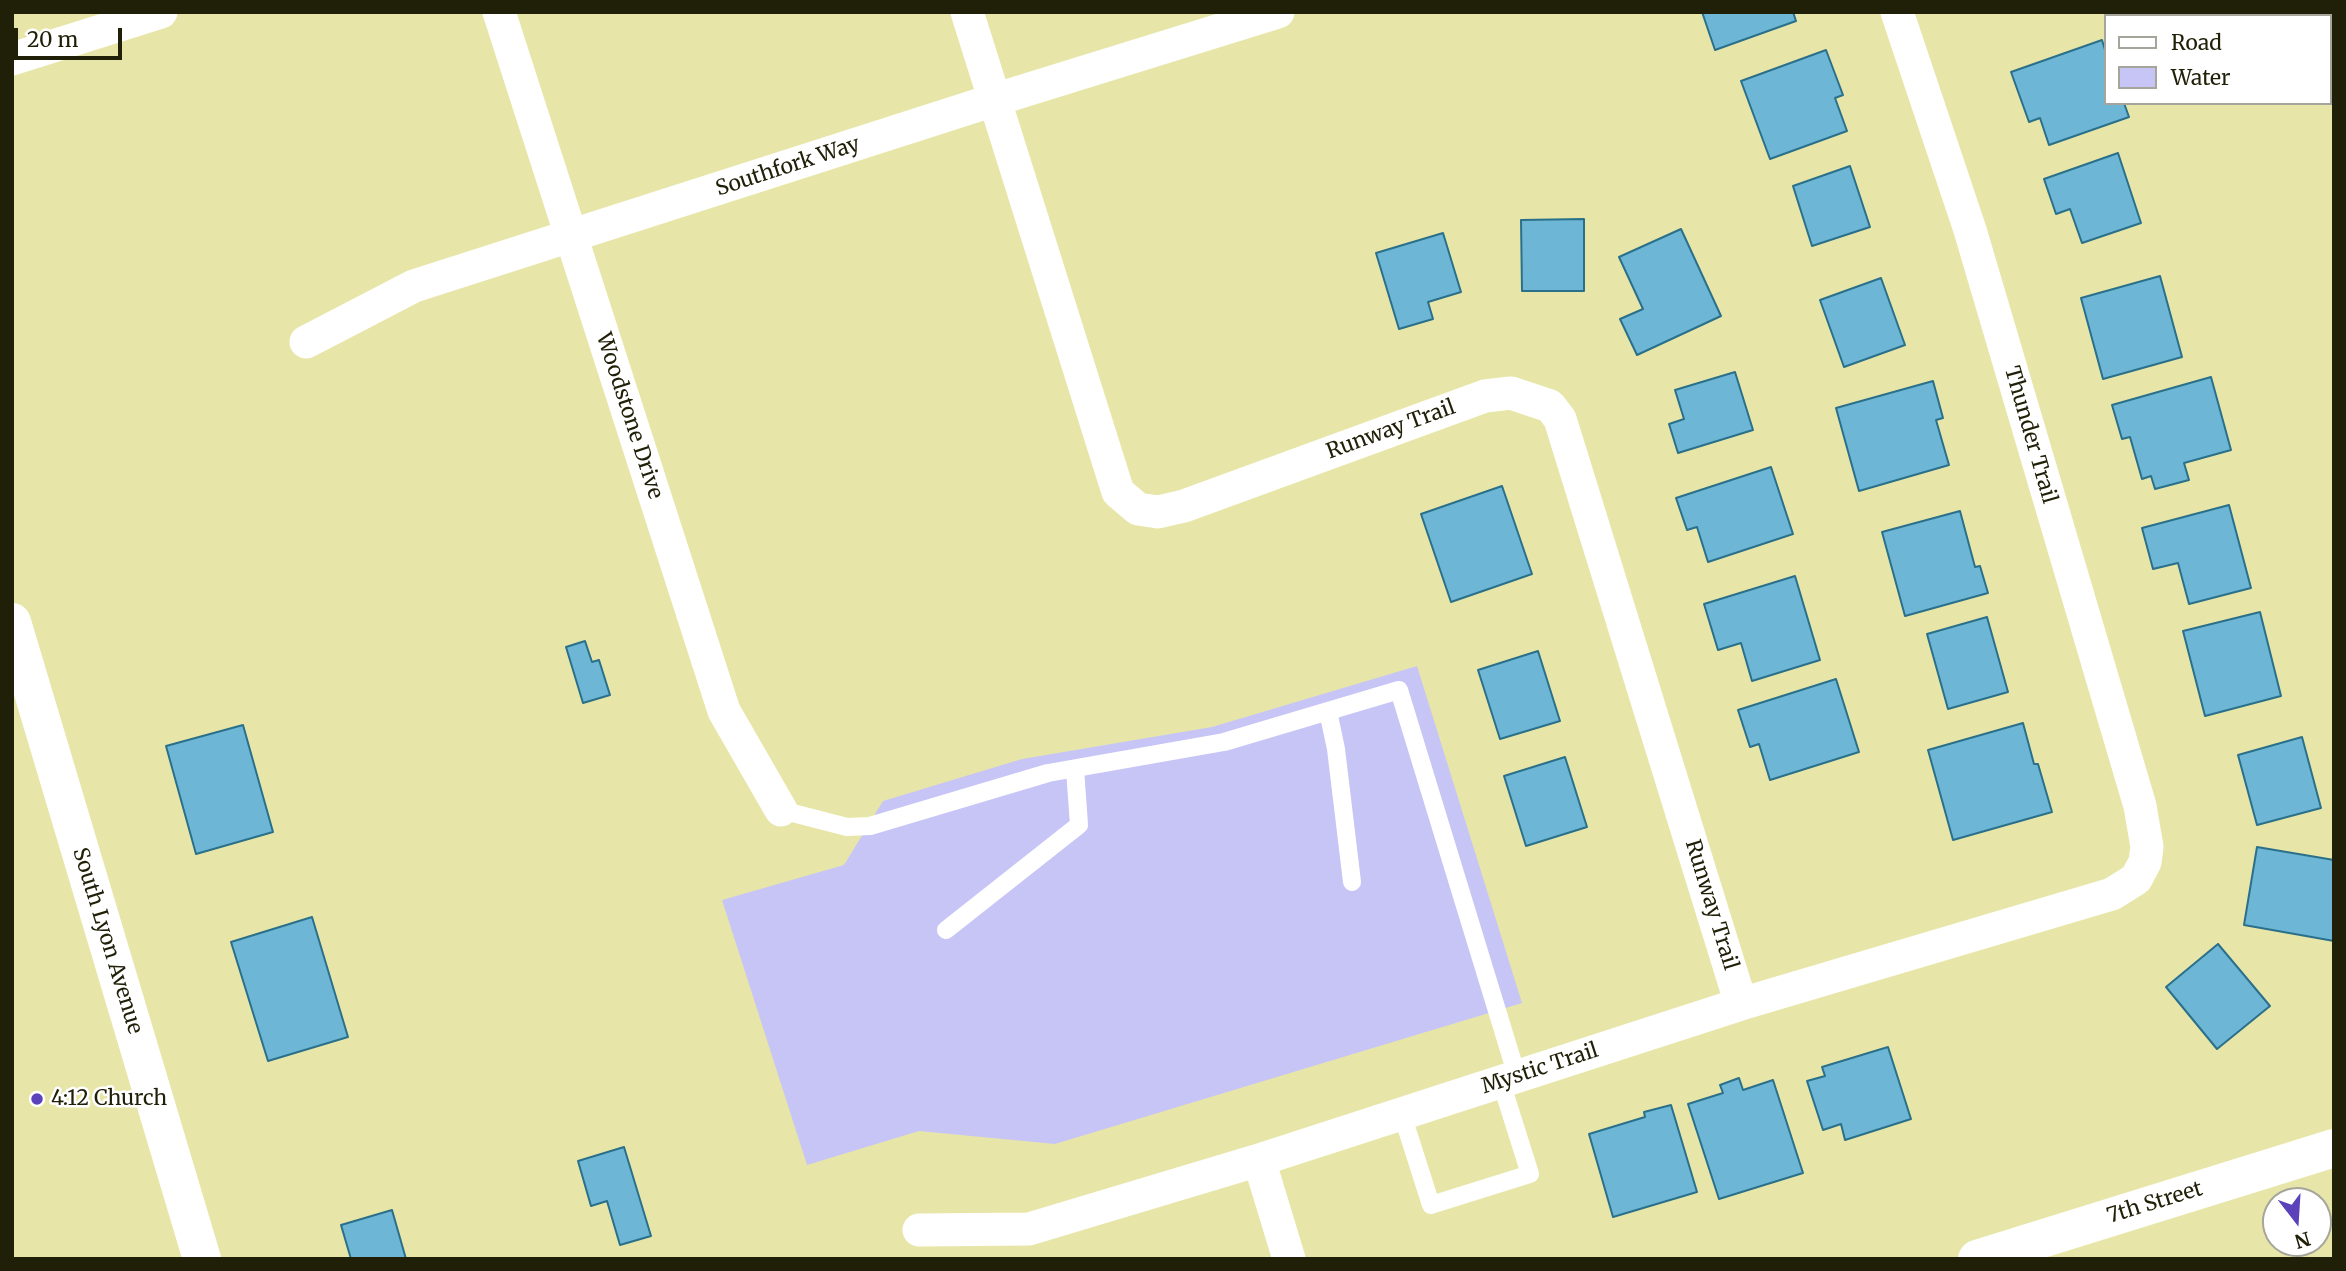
<!DOCTYPE html>
<html>
<head>
<meta charset="utf-8">
<style>
  body { margin:0 }
  #map { position:relative; width:2346px; height:1271px; overflow:hidden; background:#e7e6a8; font-family:Merriweather,serif }
  canvas { display:block }
  .frame { position:absolute; inset:0; border:14px solid #201f07; pointer-events:none }
  .legend { position:absolute; left:2104px; top:14px; width:228px; height:91px; box-sizing:border-box; background:#fff; border:2px solid #a6a59c; margin:0; padding:9px 12px; list-style:none; font-size:21px; color:#201f07 }
  .legend li { display:flex; align-items:center; gap:14px; height:35px }
  .legend b { width:35px; border:2px solid #a6a59c }
  .north { position:absolute; left:2262px; top:1187px; width:70px; height:70px; box-sizing:border-box; background:#fff; border:2px solid #a6a59c; border-radius:50%; rotate:163deg; font-size:19px; font-weight:700; line-height:28px; text-align:center; color:#201f07 }
  .north::after { content:''; display:block; margin:auto; width:24px; height:32px; background:#5b42ba; clip-path:polygon(50% 0,100% 100%,50% 72%,0 100%) }
  .scale { position:absolute; left:14px; top:28px; width:108px; height:32px; box-sizing:border-box; border:4px solid #201f07; border-top:0; padding-left:9px; font-size:21px; line-height:24px; white-space:nowrap; color:#201f07; -webkit-text-stroke:5px #fff; paint-order:stroke }
</style>
</head>
<body>
<div id="map">
<canvas width="2346" height="1271"></canvas>
<div class="frame"></div>
<ul class="legend">
<li><b style="height:9px;background:#fff"></b>Road</li>
<li><b style="height:19px;background:#c7c5f6"></b>Water</li>
</ul>
<div class="north">N</div>
<div class="scale">20 m</div>
</div>
<script>
const g = document.querySelector('canvas').getContext('2d');
g.lineJoin = 'round';
function paint(path, color) { g.fillStyle = color; g.fill(path, 'evenodd'); }
const poly = rows => new Path2D(rows.map(r => 'M' + r).join(''));
function strokePath(path, color, width, dash) { g.strokeStyle = color; g.lineWidth = width; g.lineCap = dash ? 'butt' : 'round'; g.setLineDash(dash || []); g.stroke(path); }
function label(font, color, halo, rows, align = 'center') {
  g.font = font + ' Merriweather,serif'; g.lineWidth = 5; g.setLineDash([]); g.textBaseline = 'middle'; g.strokeStyle = halo; g.fillStyle = color; for (const [text, x, y, turn = 0] of rows) {
    g.save(); g.translate(x, y); g.rotate((+turn || 0) * Math.PI / 180); g.textAlign = isNaN(turn) ? turn : align; if (halo) g.strokeText(text, 0, 0); g.fillText(text, 0, 0); g.restore();
  }
}
paint(poly([
  [1417,666,1522,1003,1055,1144,919,1131,807,1165,722,900,844,865,883,801,1022,759,1212,727]
]), '#c7c5f6');
const building = poly([
  [1702,12,1793,12,1796,21,1715,50,1702,12],
  [2102,40,2106,53,2106,103,2124,103,2129,117,2049,145,2040,118,2029,122,2011,72,2102,40],
  [1826,50,1843,95,1835,98,1847,131,1770,159,1741,81,1826,50],
  [2118,153,2141,223,2082,243,2070,209,2056,214,2044,179,2118,153],
  [1850,166,1870,227,1812,246,1793,186,1850,166],
  [1584,219,1584,291,1522,291,1521,220,1584,219],
  [1681,229,1721,316,1637,355,1620,319,1643,309,1619,257,1681,229],
  [1443,233,1461,292,1428,302,1433,319,1399,329,1376,253,1443,233],
  [2160,276,2182,357,2103,379,2081,298,2160,276],
  [1881,278,1905,345,1844,367,1820,300,1881,278],
  [1735,372,1753,430,1678,453,1669,424,1684,419,1675,390,1735,372],
  [2211,377,2231,450,2184,463,2189,480,2155,489,2151,476,2142,479,2130,437,2122,439,2112,405,2211,377],
  [1933,381,1943,418,1936,420,1949,465,1859,491,1836,408,1933,381],
  [1771,467,1793,534,1708,562,1697,527,1687,530,1676,498,1771,467],
  [1502,486,1532,574,1451,602,1421,514,1502,486],
  [2229,505,2251,588,2189,604,2178,563,2153,569,2142,528,2229,505],
  [1960,511,1975,567,1980,566,1988,593,1905,616,1882,532,1960,511],
  [1795,576,1820,660,1752,681,1741,643,1718,650,1704,604,1795,576],
  [2260,612,2281,696,2205,716,2183,631,2260,612],
  [1987,617,2008,692,1948,709,1927,634,1987,617],
  [585,641,592,662,599,660,610,695,583,703,566,647,585,641],
  [1538,651,1560,721,1500,739,1478,670,1538,651],
  [1836,679,1859,752,1770,780,1759,744,1750,747,1738,710,1836,679],
  [2023,723,2034,764,2038,764,2052,812,1953,840,1928,750,2023,723],
  [243,725,273,832,196,854,166,746,243,725],
  [2302,737,2321,808,2257,825,2238,755,2302,737],
  [1565,757,1587,827,1526,846,1504,776,1565,757],
  [2257,847,2334,860,2334,941,2244,925,2257,847],
  [312,917,348,1037,268,1061,231,942,312,917],
  [2218,944,2270,1006,2217,1049,2166,987,2218,944],
  [1888,1047,1911,1119,1845,1140,1841,1124,1823,1130,1807,1081,1825,1076,1822,1067,1888,1047],
  [1739,1078,1743,1090,1773,1080,1803,1173,1719,1199,1688,1104,1723,1093,1720,1085,1739,1078],
  [1671,1105,1697,1192,1613,1217,1589,1134,1645,1117,1644,1112,1671,1105],
  [624,1147,651,1236,620,1245,607,1201,591,1206,578,1161,624,1147],
  [392,1210,406,1259,351,1259,341,1225,392,1210]
]);
paint(building, '#6db6d5');
strokePath(building, '#2b708a', 2);
strokePath(poly([
  [1328,711,1336,749,1352,882],
  [781,810,847,827,870,826,1048,773,1224,742,1399,690,1517,1076],
  [946,930,1079,825,1075,769],
  [1402,1114,1431,1205,1530,1174,1501,1082]
]), '#fff', 18);
strokePath(poly([
  [499,12,724,711,781,810],
  [967,12,1118,492,1138,509,1158,512,1184,506,1485,396,1511,393,1550,406,1560,419,1741,1004],
  [12,59,161,12],
  [306,342,414,286,994,100,1278,12],
  [1259,1160,1289,1259],
  [919,1230,1029,1229,1259,1160,1741,1004,2112,894,2136,879,2145,862,2147,847,2140,806,1970,230,1897,12]
]), '#fff', 33);
strokePath(poly([
  [12,622,202,1259],
  [1977,1259,2334,1148]
]), '#fff', 38);
for (const [x, y, r, color] of [
  [37,1099,7,"#5b42ba"]
]) { const dot = new Path2D(); dot.arc(x, y, r, 0, 2 * Math.PI); g.fillStyle = color; g.fill(dot); strokePath(dot, '#fff', 2.5); }
label('21px', '#201f07', '#fff', [
  ["Southfork Way",788,167,-18],
  ["Woodstone Drive",629,416,72],
  ["Runway Trail",1391,430,-20],
  ["Thunder Trail",2030,435,74],
  ["Runway Trail",1711,905,73],
  ["South Lyon Avenue",107,941,73],
  ["Mystic Trail",1540,1069,-18],
  ["7th Street",2155,1203,-17]
]);
label('21px', '#201f07', '#fff', [
  ["4:12 Church",51,1099]
], 'left');
</script>
</body>
</html>
